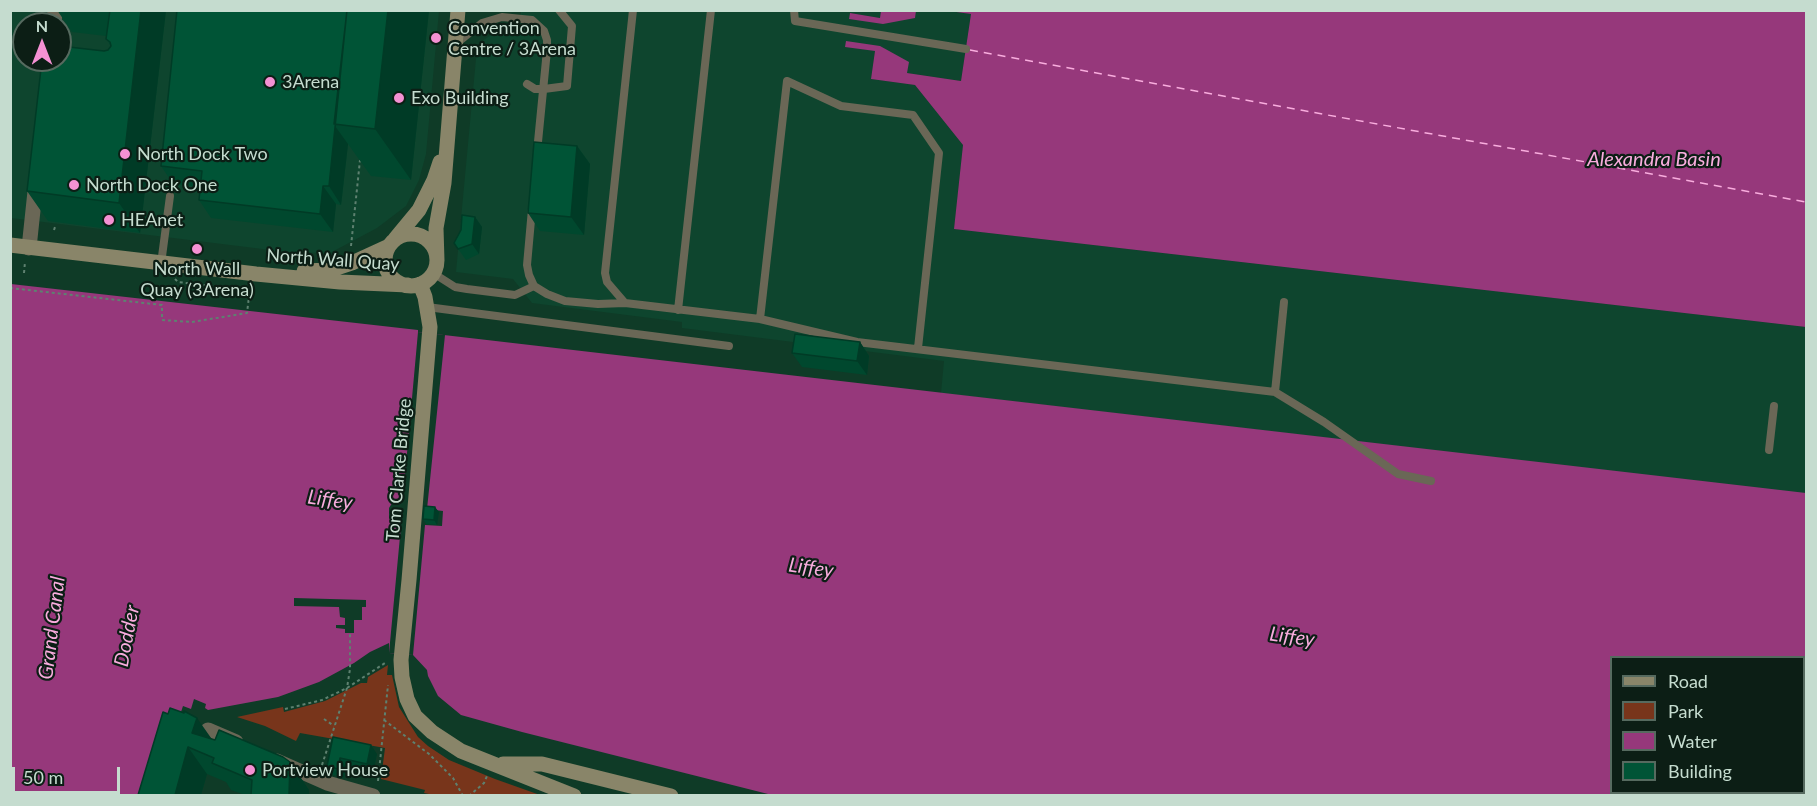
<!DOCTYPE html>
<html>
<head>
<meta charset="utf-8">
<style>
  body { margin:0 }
  #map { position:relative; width:1817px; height:806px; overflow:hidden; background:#0f3b27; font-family:Lato,sans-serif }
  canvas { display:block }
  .frame { position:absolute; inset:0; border:12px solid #c5dccf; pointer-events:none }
  .legend { position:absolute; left:1610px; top:656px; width:195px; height:138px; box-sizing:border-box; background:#0c1e15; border:2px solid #566a5f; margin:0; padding:8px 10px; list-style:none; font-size:18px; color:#c5dccf }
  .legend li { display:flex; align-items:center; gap:12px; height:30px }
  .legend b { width:30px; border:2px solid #566a5f }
  .north { position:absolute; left:12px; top:12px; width:60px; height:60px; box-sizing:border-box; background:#0c1e15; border:2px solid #566a5f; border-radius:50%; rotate:0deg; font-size:16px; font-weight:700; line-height:24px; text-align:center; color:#c5dccf }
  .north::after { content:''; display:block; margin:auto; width:21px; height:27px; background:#f491d3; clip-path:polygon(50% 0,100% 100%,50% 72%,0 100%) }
  .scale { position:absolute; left:12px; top:767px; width:108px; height:27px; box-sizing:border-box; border:3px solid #c5dccf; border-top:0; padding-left:8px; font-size:18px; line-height:21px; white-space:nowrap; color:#c5dccf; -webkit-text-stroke:4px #0c1e15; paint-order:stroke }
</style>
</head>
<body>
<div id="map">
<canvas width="1817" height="806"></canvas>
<div class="frame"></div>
<ul class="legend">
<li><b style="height:8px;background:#898569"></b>Road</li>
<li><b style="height:16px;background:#78351b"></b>Park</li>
<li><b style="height:16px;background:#96387b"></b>Water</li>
<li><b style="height:16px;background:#005436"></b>Building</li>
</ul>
<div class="north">N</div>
<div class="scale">50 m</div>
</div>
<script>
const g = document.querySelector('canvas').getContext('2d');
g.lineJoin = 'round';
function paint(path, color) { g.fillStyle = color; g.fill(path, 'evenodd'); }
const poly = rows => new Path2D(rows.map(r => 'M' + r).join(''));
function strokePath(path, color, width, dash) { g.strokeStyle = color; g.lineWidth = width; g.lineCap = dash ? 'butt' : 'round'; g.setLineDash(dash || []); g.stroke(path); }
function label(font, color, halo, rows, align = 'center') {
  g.font = font + ' Lato,sans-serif'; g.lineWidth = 4.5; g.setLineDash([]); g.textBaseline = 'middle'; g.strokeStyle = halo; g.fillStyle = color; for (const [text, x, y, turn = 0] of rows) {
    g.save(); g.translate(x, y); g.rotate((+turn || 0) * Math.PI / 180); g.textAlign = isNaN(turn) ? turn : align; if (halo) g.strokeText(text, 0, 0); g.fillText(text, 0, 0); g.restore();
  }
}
paint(poly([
  [881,10,880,18,850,13,849,19,915,18,916,11,949,11,971,14,961,81,907,73,880,46,845,46,875,51,871,79,915,85,963,145,954,229,1806,327,1806,494,941,393,944,361,682,328,682,322,532,303,513,279,456,272,477,48,481,42,499,29,519,30,521,11],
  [10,11,439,11,426,154,419,180,406,206,377,228,330,253,287,252,11,218],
  [24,24,60,24,60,60,24,60]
]), '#0e452e');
paint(poly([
  [388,665,387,675,392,675,399,707,418,737,428,746,449,760,495,779,540,795,434,795,424,793,425,790,381,779,385,748,300,733,296,741,265,726,237,717,283,707,284,712,325,701,361,683,367,683,368,677]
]), '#78351b');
paint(poly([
  [881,11,881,10,916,11,915,18,883,24,849,19,850,13,880,18],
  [949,11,1806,11,1806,327,954,229,963,145,915,85,871,79,875,51,845,47,846,41,880,46,909,62,907,73,961,81,971,14],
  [11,284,418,330,418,332,1806,493,1806,795,772,795,522,732,461,715,438,696,428,676,427,670,413,655,389,653,389,643,370,652,354,663,319,682,278,697,208,710,205,708,206,704,194,699,191,709,183,706,175,730,163,795,11,796],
  [1612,658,1804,658,1804,792,1612,792]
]), '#96387b');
paint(poly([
  [418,332,445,335,427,509,443,511,442,526,425,525,413,655,389,653,401,526,393,522,389,518,389,508,394,500,403,497],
  [294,598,366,600,366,607,362,607,362,620,354,620,354,633,345,633,345,629,336,628,336,625,345,625,345,618,340,617,339,607,294,606]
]), '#0f3b27');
strokePath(poly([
  [970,50,1806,202]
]), '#f9adde', 1.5, [8, 6]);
strokePath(poly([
  [10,223,11,222],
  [54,230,55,227],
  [351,246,360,160],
  [24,273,25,262],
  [175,279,178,282,220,287,221,286],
  [10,288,162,305,162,320,192,322,247,313,250,288],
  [285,709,322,700,347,688,385,663],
  [324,719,334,726],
  [384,720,429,754,453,778,463,796],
  [322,765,347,688,350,669,350,633],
  [378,781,388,685],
  [469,796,484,783,487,776]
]), '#5e8170', 2, [3, 3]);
strokePath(poly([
  [794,10,795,21,966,49],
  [457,43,482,23,502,17,532,20,544,31,547,40,547,50,537,152],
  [527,84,535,89,544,89,567,86,572,26,559,10],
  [532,209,527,265,529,275,534,286,547,294,565,301,598,304,625,303,760,319,857,342,1275,392,1324,422,1398,474,1431,481],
  [161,264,170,196],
  [433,273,455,287,467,289,515,295,534,286],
  [625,303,607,282,605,273,633,10],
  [427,307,729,346],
  [678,310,711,10],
  [760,319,787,81,841,106,913,115,939,153,918,348],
  [1275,392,1284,302],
  [1769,450,1774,406]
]), '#6a6756', 8);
strokePath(poly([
  [54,24,55,10],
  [29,248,36,182],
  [208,730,236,742],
  [277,761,327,783,373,796]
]), '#6a6756', 15);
strokePath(poly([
  '385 260a26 26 0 1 1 52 0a26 26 0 1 1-52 0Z',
  [395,239,419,210,434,180,440,162],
  [10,245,256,274,340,282,408,285],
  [437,261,436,228,444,183,458,10],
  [304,271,331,270,352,263,389,246],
  [420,284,425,297,430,327,409,580,401,660,402,677,407,699,415,716,432,732,461,751,574,796],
  [503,764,542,764,671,796]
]), '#898569', 15);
paint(poly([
  [57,10,166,10,140,233,48,221,27,191,104,51,108,50,111,46,106,39,106,36,72,32],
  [429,10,411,180,371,176,348,144,341,205,336,204,333,232,211,218,199,200,200,187,173,184,161,166],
  [577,146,590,164,584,235,540,231,528,213],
  [475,217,482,227,479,254,466,260,454,243],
  [860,342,869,356,867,375,802,367,792,353],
  [439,512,437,525,426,524,423,519],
  [163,712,212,739,290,762,309,790,309,795,245,795,231,790,226,782,207,774,201,795,138,795],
  [333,737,377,754,373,773,346,767,344,778,333,775,327,766]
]), '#00482e');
paint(poly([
  [141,10,166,10,140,233,119,203],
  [388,10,429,10,411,180,375,129],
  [335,126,348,144,341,205,329,186],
  [577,146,590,164,584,235,571,217],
  [323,186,336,204,333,232,320,214],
  [475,217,482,227,479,254,472,244],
  [860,342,869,356,867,375,857,361],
  [435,507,439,512,437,525,434,520],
  [197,718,216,745,192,733],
  [371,745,377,754,373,773,367,764],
  [188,747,207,774,201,795,175,795],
  [340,758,346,767,344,778,338,769],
  [290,762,309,790,309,795,289,795]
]), '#003b26');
const building = poly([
  [110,10,141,10,119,203,27,191,42,60,60,60,60,46,104,51,108,50,111,46,110,42,106,39,110,10],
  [177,10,347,10,329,186,323,186,320,214,199,200,202,171,161,166,177,10],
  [347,10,388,10,375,129,334,124,347,10],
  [534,142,577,146,571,217,528,213,534,142],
  [462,215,475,217,472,244,458,249,454,243,461,230,462,215],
  [795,334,860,342,857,361,792,353,795,334],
  [424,506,435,507,434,520,423,519,424,506],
  [170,708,184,713,184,711,197,718,192,733,215,740,219,730,283,757,290,762,289,795,251,795,252,780,212,763,214,758,188,747,175,795,138,795,163,712,168,714,170,708],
  [333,737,371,745,367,764,340,758,338,769,327,766,333,737]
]);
paint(building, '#005436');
strokePath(building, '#003b26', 1.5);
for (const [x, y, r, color] of [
  [436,38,6,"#f491d3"],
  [270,82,6,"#f491d3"],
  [399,98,6,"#f491d3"],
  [125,154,6,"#f491d3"],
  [74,185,6,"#f491d3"],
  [109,220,6,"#f491d3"],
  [197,249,6,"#f491d3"],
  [250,770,6,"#f491d3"]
]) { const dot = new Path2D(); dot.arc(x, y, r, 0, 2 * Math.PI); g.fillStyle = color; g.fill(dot); strokePath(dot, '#0c1e15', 2); }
label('18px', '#c5dccf', '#0c1e15', [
  ["Convention",448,28],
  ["Centre / 3Arena",448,49],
  ["3Arena",282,82],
  ["Exo Building",411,98],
  ["North Dock Two",137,154],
  ["North Dock One",86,185],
  ["HEAnet",121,220],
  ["North Wall",197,269,"center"],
  ["Quay (3Arena)",197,290,"center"],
  ["Portview House",262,770]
], 'left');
label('18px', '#c5dccf', '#0c1e15', [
  ["North Wall Quay",333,260,4],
  ["Tom Clarke Bridge",399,470,-85]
]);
label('italic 20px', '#f9adde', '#0c1e15', [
  ["Alexandra Basin",1654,160],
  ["Liffey",330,500,8],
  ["Liffey",811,568,8],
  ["Grand Canal",52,628,-83],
  ["Dodder",127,636,-79],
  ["Liffey",1292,637,8]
]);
</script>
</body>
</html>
